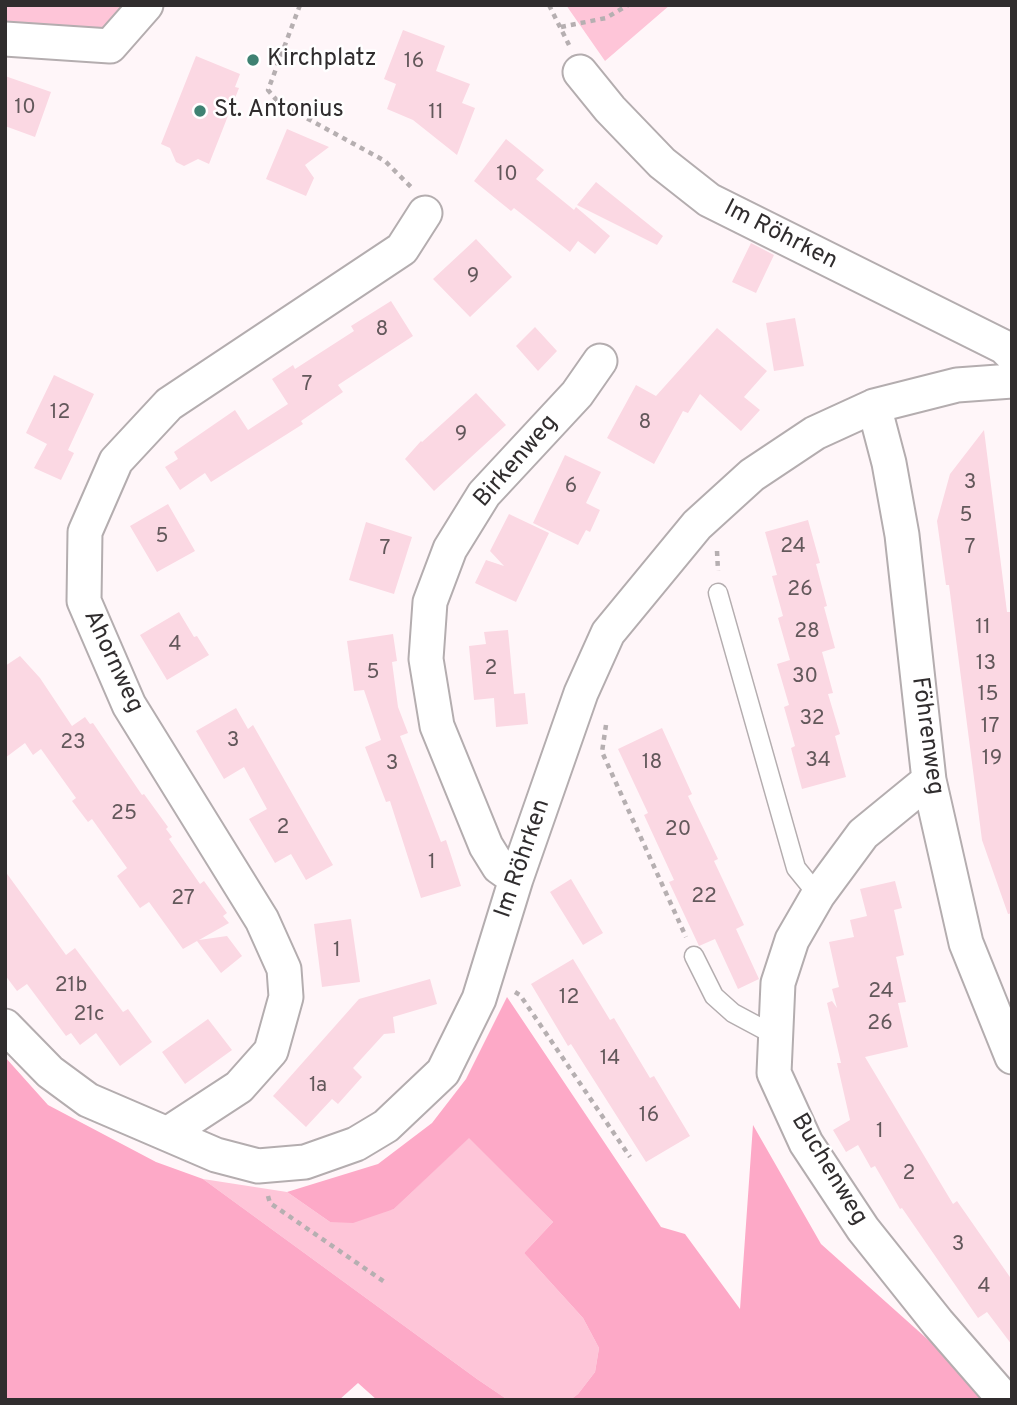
<!DOCTYPE html>
<html>
<head>
<meta charset="utf-8">
<style>
  body { margin:0 }
  #map { position:relative; width:1017px; height:1405px; overflow:hidden; background:#fff6f9; font-family:Overpass,sans-serif }
  canvas { display:block }
  .frame { position:absolute; inset:0; border:7px solid #302d2e; pointer-events:none }
</style>
</head>
<body>
<div id="map">
<canvas width="1017" height="1405"></canvas>
<div class="frame"></div>
</div>
<script>
const g = document.querySelector('canvas').getContext('2d');
g.lineJoin = 'round';
function paint(path, color) { g.fillStyle = color; g.fill(path, 'evenodd'); }
const poly = rows => new Path2D(rows.map(r => 'M' + r).join(''));
function strokePath(path, color, width, dash) { g.strokeStyle = color; g.lineWidth = width; g.lineCap = dash ? 'butt' : 'round'; g.setLineDash(dash || []); g.stroke(path); }
function label(font, color, halo, rows, align = 'center') {
  g.font = font + ' Overpass,sans-serif'; g.lineWidth = 5; g.setLineDash([]); g.textBaseline = 'middle'; g.strokeStyle = halo; g.fillStyle = color; for (const [text, x, y, turn = 0] of rows) {
    g.save(); g.translate(x, y); g.rotate((+turn || 0) * Math.PI / 180); g.textAlign = isNaN(turn) ? turn : align; if (halo) g.strokeText(text, 0, 0); g.fillText(text, 0, 0); g.restore();
  }
}
paint(poly([
  [5,5,142,5,117,33,5,29],
  [566,5,670,5,605,61],
  [469,1137,553,1222,524,1253,583,1318,599,1348,595,1372,578,1394,570,1400,508,1400,477,1379,203,1179,287,1192,330,1222,394,1209]
]), '#fec5d8');
paint(poly([
  [507,997,661,1227,685,1234,740,1309,753,1125,821,1244,934,1345,984,1400,570,1400,578,1394,595,1372,599,1348,583,1318,524,1253,553,1222,469,1138,394,1209,353,1223,330,1222,287,1192,378,1164,432,1123,466,1079],
  [5,1057,48,1105,156,1162,203,1179,477,1379,508,1400,377,1400,358,1383,339,1400,5,1400]
]), '#fda9c7');
paint(poly([
  [403,30,445,46,436,71,470,84,462,103,475,108,457,155,413,120,387,109,396,84,384,79],
  [196,56,240,74,235,87,239,88,209,164,198,159,184,166,176,162,170,148,161,144],
  [5,76,51,92,35,137,5,126],
  [287,129,329,147,305,165,314,178,306,196,266,179],
  [506,139,544,170,536,179,574,210,576,207,610,236,595,254,578,241,570,252,514,208,511,211,474,181],
  [596,182,663,236,657,245,577,205],
  [476,239,512,277,470,317,433,279],
  [751,243,774,255,756,293,732,282],
  [391,301,413,336,338,385,343,392,301,421,303,424,211,482,205,473,180,490,165,467,178,459,174,452,235,410,248,430,288,404,272,379,293,365,295,369,354,331,351,326],
  [795,318,804,366,774,371,766,323],
  [535,327,557,351,538,371,516,346],
  [717,328,767,371,744,397,760,410,741,431,700,394,688,413,683,411,654,464,607,438,636,385,656,396],
  [54,375,94,394,68,450,74,453,61,480,34,468,47,444,26,433],
  [476,393,506,425,434,491,405,459,421,441,422,442],
  [984,430,1007,612,1012,612,1012,913,1008,914,982,840,949,585,946,585,937,521,950,474],
  [565,455,601,472,586,503,600,510,590,532,586,530,578,545,533,523],
  [168,504,195,551,157,572,130,526],
  [509,514,549,533,516,602,475,583,486,560,504,566,490,551],
  [808,520,820,563,816,564,827,606,824,607,835,648,822,652,833,693,828,694,840,734,835,736,846,777,802,789,791,748,795,746,784,707,789,705,777,664,790,660,778,618,783,616,772,576,777,575,765,532],
  [366,522,412,537,394,594,349,580],
  [179,612,194,637,197,636,209,655,167,680,140,635],
  [508,630,514,694,525,693,528,724,496,727,494,698,474,700,469,646,486,644,484,632],
  [393,634,397,661,392,662,398,707,408,733,400,736,441,842,446,840,461,886,421,898,390,801,386,802,365,747,381,740,364,690,354,691,347,641],
  [20,656,40,678,72,726,85,717,90,724,93,723,142,795,144,794,168,827,166,829,172,837,169,839,200,884,204,881,227,913,223,916,229,923,199,940,227,936,242,956,221,973,197,941,183,949,149,902,140,908,117,876,127,868,92,819,88,822,72,801,76,798,41,749,33,755,25,743,5,758,5,666],
  [236,708,248,729,253,725,333,865,306,880,291,854,275,863,249,819,267,809,244,767,224,779,196,731],
  [662,728,692,794,688,796,718,859,714,861,744,925,736,929,759,979,738,989,715,939,699,946,669,882,674,880,644,815,648,813,618,749],
  [5,871,66,955,75,948,123,1012,128,1009,152,1042,120,1066,96,1033,80,1045,71,1033,66,1036,27,984,17,991,5,975],
  [571,879,603,933,583,945,550,892],
  [895,881,902,908,894,910,904,955,896,957,906,1002,898,1003,908,1047,865,1057,953,1204,957,1201,1012,1280,1012,1345,987,1312,978,1318,902,1208,900,1209,875,1166,871,1168,858,1145,846,1152,833,1130,850,1120,837,1063,841,1063,827,1003,832,1001,837,1008,832,989,839,987,829,942,854,937,850,920,867,916,860,889],
  [351,919,360,982,322,987,314,924],
  [573,959,610,1020,614,1018,650,1078,654,1076,690,1136,646,1162,571,1044,568,1046,531,984],
  [430,979,437,1004,393,1017,395,1033,384,1034,353,1068,362,1077,338,1104,332,1099,306,1127,273,1096,359,999],
  [208,1019,232,1050,185,1084,162,1052]
]), '#fbd8e3');
const lane = poly([
  [718,593,796,868,818,895],
  [694,956,714,996,733,1013,776,1036]
]);
const street = poly([
  [5,39,110,46,146,5],
  [580,72,610,109,662,163,709,200,1004,347,1012,355],
  [874,406,889,463,902,535,929,780,966,943,1012,1057],
  [929,780,863,834,818,895,792,940,778,983,774,1073,806,1143,863,1229,938,1323,1005,1400],
  [516,879,499,867,486,846,437,726,426,659,430,602,450,549,484,494,577,394,600,361],
  [5,1026,50,1072,88,1100,216,1155,258,1166,305,1162,356,1144,386,1126,443,1072,479,999,516,879,581,693,608,633,697,525,752,475,815,433,874,406,957,385,1012,381],
  [167,1134,239,1087,271,1051,286,997,284,969,262,920,129,705,84,601,85,532,116,461,169,404,402,249,425,213]
]);
strokePath(lane, '#b4adaf', 21);
strokePath(street, '#b4adaf', 37);
strokePath(poly([
  [300,5,268,90,279,103,385,161,411,187],
  [549,5,569,45],
  [561,27,606,18,628,5],
  [717,551,718,571],
  [606,725,602,752,686,937],
  [515,992,520,995,630,1157],
  [268,1196,270,1203,386,1283]
]), '#b6afb1', 4.5, [5, 5]);
strokePath(lane, '#fff', 18);
strokePath(street, '#fff', 33);
for (const [x, y, r, color] of [
  [253,60,7,"#3f8172"],
  [200,111,7,"#3f8172"]
]) { const dot = new Path2D(); dot.arc(x, y, r, 0, 2 * Math.PI); g.fillStyle = color; g.fill(dot); strokePath(dot, '#fff', 2.5); }
label('21px', '#63585b', null, [
  ["16",414,63],
  ["10",25,109],
  ["11",436,114],
  ["10",507,176],
  ["9",473,278],
  ["8",382,331],
  ["7",307,386],
  ["12",60,414],
  ["8",645,424],
  ["9",461,436],
  ["3",970,484],
  ["6",571,488],
  ["5",966,517],
  ["5",162,538],
  ["24",793,548],
  ["7",970,549],
  ["7",385,550],
  ["26",800,591],
  ["11",983,629],
  ["28",807,633],
  ["4",175,646],
  ["13",986,665],
  ["2",491,670],
  ["5",373,674],
  ["30",805,678],
  ["15",988,696],
  ["32",812,720],
  ["17",990,728],
  ["3",233,742],
  ["23",73,744],
  ["19",992,760],
  ["34",818,762],
  ["18",652,764],
  ["3",392,765],
  ["25",124,815],
  ["2",283,829],
  ["20",678,831],
  ["1",432,864],
  ["22",704,898],
  ["27",183,900],
  ["1",337,952],
  ["21b",71,987],
  ["24",881,993],
  ["12",569,999],
  ["21c",89,1016],
  ["26",880,1025],
  ["14",610,1060],
  ["1a",318,1087],
  ["16",649,1117],
  ["1",880,1133],
  ["2",909,1175],
  ["3",958,1246],
  ["4",984,1288]
]);
label('24px', '#302d2e', '#fff', [
  ["Kirchplatz",267,60],
  ["St. Antonius",214,111]
], 'left');
label('24px', '#302d2e', '#fff', [
  ["Im Röhrken",780,236,27],
  ["Birkenweg",517,462,-49],
  ["Ahornweg",112,662,65],
  ["Föhrenweg",926,736,82],
  ["Im Röhrken",524,859,-71],
  ["Buchenweg",828,1170,59]
]);
</script>
</body>
</html>
